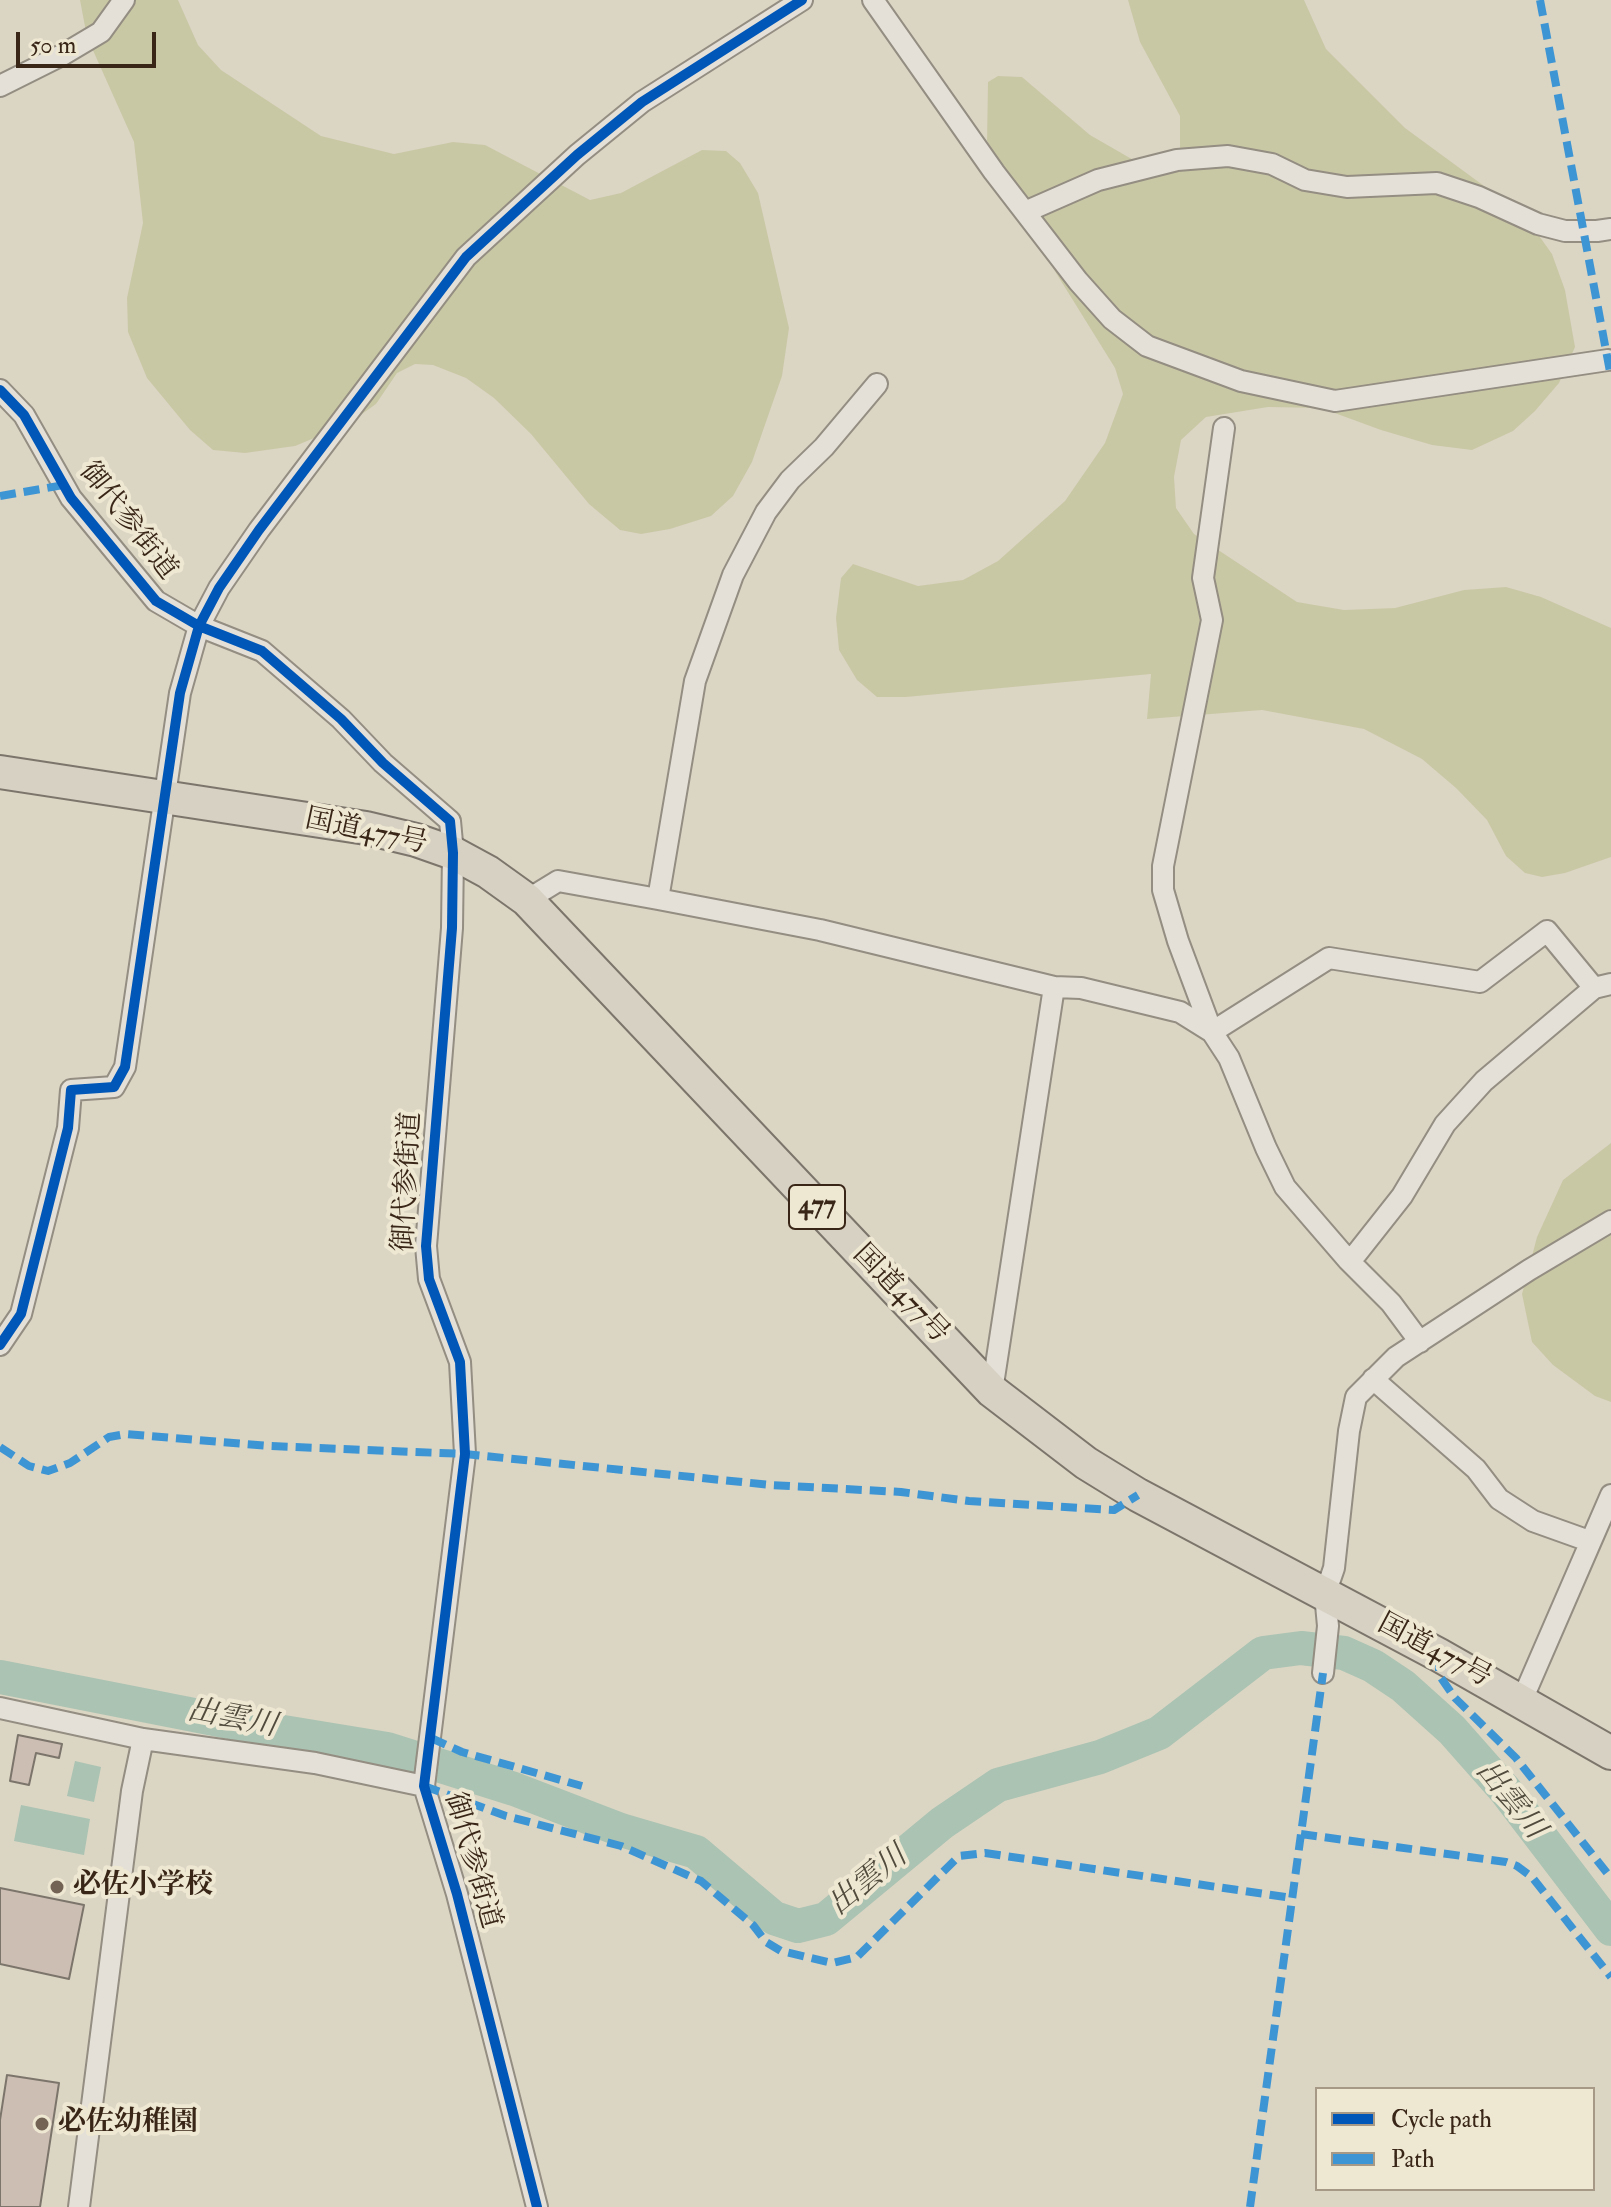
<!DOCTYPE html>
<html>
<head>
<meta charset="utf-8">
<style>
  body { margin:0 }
  #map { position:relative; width:1611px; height:2207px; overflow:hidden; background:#dbd5c4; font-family:"IM FELL Double Pica",serif }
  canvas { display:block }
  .legend { position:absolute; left:1315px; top:2087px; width:280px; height:104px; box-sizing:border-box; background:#eee7d2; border:2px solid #a69a87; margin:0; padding:10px 14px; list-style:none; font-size:24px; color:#392617 }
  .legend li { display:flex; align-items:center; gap:16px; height:40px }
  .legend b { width:40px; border:2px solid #a69a87 }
  .scale { position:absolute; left:16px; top:32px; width:140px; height:36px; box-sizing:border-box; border:4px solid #392617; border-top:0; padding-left:10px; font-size:24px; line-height:28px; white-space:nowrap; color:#392617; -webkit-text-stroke:6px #eee7d2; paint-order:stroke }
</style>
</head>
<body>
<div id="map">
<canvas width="1611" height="2207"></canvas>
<ul class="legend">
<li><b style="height:10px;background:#0057b8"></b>Cycle path</li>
<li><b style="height:10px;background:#3e95d4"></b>Path</li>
</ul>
<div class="scale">50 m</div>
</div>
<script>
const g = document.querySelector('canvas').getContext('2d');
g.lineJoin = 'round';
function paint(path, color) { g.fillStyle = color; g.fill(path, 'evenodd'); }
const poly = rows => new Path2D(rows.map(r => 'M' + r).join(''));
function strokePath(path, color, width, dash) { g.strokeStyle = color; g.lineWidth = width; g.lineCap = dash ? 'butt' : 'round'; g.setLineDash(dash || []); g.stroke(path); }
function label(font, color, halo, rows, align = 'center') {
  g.font = font + ' "IM FELL Double Pica","Noto Serif JP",serif'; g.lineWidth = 8; g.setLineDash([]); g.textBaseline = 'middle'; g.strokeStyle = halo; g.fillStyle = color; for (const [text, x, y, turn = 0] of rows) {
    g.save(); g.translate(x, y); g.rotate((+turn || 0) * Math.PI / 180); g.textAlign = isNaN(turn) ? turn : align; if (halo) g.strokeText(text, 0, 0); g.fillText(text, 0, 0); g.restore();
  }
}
paint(poly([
  [80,0,178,0,198,45,221,70,321,136,394,154,453,142,485,145,590,200,621,193,702,150,726,151,740,163,758,193,789,328,782,376,752,462,733,496,711,516,670,529,641,534,620,530,589,504,531,434,494,398,466,378,433,365,415,364,397,373,376,404,348,424,295,446,245,453,213,450,190,430,147,378,128,332,127,298,143,223,134,142,87,37],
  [1128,0,1304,0,1326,49,1405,128,1525,216,1552,254,1565,290,1575,347,1559,383,1535,411,1513,431,1472,450,1432,445,1381,430,1321,408,1268,407,1206,417,1181,440,1174,477,1176,508,1194,534,1297,602,1344,610,1395,608,1464,590,1506,587,1541,597,1611,628,1611,857,1565,873,1542,877,1525,873,1506,856,1487,820,1456,788,1422,759,1364,729,1262,710,1147,719,1151,674,906,697,877,697,857,680,839,650,836,618,841,578,853,564,918,586,963,580,998,561,1065,501,1105,443,1123,394,1115,368,1043,252,987,141,988,82,998,76,1022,77,1090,135,1156,173,1176,171,1180,150,1180,116,1140,42],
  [1611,1143,1611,1402,1595,1396,1553,1365,1532,1342,1522,1294,1537,1237,1563,1180]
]), '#c9c8a5');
paint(poly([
  [75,1761,101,1767,94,1802,67,1796],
  [21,1805,90,1819,84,1855,14,1841]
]), '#abc3b2');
strokePath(poly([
  [0,1677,265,1729,387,1749,514,1789,621,1830,696,1852,774,1918,798,1926,826,1919,942,1823,998,1785,1100,1757,1159,1733,1263,1653,1301,1648,1344,1653,1373,1666,1403,1686,1452,1730,1505,1790,1611,1929]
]), '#abc3b2', 34);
const building = poly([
  [18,1735,62,1744,59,1758,36,1753,29,1785,10,1781,18,1735],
  [0,1888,84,1905,69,1979,0,1964,0,1888],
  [7,2075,59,2083,40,2207,0,2207,0,2120,7,2075]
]);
paint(building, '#cdbeb3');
strokePath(building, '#7c756b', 2);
const minor = poly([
  [873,0,994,172,1078,281,1112,319,1147,346,1241,381,1335,401,1608,360],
  [0,86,64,54,101,32,124,0],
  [1025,212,1098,180,1177,160,1228,156,1272,164,1305,180,1347,187,1437,183,1479,197,1538,224,1565,231,1597,231,1611,229],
  [0,390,24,415,71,498,156,601,199,626,262,651,341,719,383,763,450,821,453,853,452,928,426,1246,429,1279,460,1362,465,1454,424,1786,457,1894,537,2207],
  [1224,428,1203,578,1212,620,1163,866,1163,890,1178,941,1212,1032,1229,1058,1266,1148,1285,1187,1348,1260,1391,1303,1420,1342],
  [658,899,695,681,733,575,766,512,790,480,824,447,877,384],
  [527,900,558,881,658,899,820,930,1054,987,1081,988,1180,1012,1212,1032],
  [1212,1032,1329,958,1480,982,1547,931,1594,988],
  [1348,1260,1357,1253,1402,1196,1445,1124,1484,1081,1594,988,1611,984],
  [0,1345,21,1314,68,1128,71,1090,114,1087,125,1067,180,693,199,626,219,588,259,530,466,257,577,155,642,102,802,0],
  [1373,1379,1476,1469,1499,1499,1533,1521,1589,1541],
  [992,1391,1054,987],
  [1323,1673,1328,1626,1325,1594,1334,1568,1349,1431,1356,1397,1396,1357,1529,1270,1611,1221],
  [1522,1700,1611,1495],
  [0,1708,143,1739],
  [79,2207,132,1791,143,1739,315,1763,424,1786]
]);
const trunk = poly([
  [0,772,366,828,416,840,453,853,488,872,527,900,992,1391,1086,1463,1138,1495,1439,1655,1611,1753]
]);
strokePath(minor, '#938d82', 24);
strokePath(trunk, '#7c756b', 36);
strokePath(minor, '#e4e0d8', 20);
strokePath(trunk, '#d7d1c3', 32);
strokePath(poly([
  [1540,0,1611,377],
  [0,496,64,485],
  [0,1447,29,1466,48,1471,70,1463,109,1437,126,1434,270,1446,465,1454,771,1485,901,1492,969,1501,1114,1510,1138,1495],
  [1439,1655,1439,1675,1455,1698,1516,1758,1611,1878],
  [431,1738,462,1752,582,1786],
  [424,1786,506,1816,621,1846,701,1881,753,1925,766,1942,781,1951,832,1963,857,1957,959,1856,985,1853,1292,1898],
  [1301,1834,1506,1862,1517,1866,1532,1877,1611,1977],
  [1250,2207,1323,1673]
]), '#3e95d4', 8, [16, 8]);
strokePath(poly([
  [0,390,24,415,71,498,156,601,199,626,262,651,341,719,383,763,450,821,453,853,452,928,426,1246,429,1279,460,1362,465,1454,424,1786,457,1894,537,2207],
  [0,1345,21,1314,68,1128,71,1090,114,1087,125,1067,180,693,199,626,219,588,259,530,466,257,577,155,642,102,802,0]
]), '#0057b8', 10);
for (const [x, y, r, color] of [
  [57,1887,8,"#726354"],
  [42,2124,8,"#726354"]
]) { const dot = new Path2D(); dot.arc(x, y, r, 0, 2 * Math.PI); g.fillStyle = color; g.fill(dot); strokePath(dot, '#eee7d2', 3); }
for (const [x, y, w] of [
  [817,1207,56]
]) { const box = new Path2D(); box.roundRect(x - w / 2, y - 22, w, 44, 6); g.fillStyle = '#eee7d2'; g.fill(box); strokePath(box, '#392617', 2); }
label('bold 26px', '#392617', null, [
  ["477",817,1207]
]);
label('28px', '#392617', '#eee7d2', [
  ["御代参街道",127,522,52],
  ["国道477号",366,833,12],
  ["御代参街道",409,1182,-87],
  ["国道477号",900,1295,46],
  ["国道477号",1434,1652,28],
  ["御代参街道",471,1861,74]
]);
label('bold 28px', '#392617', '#eee7d2', [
  ["必佐小学校",73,1887],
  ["必佐幼稚園",58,2124]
], 'left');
label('italic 30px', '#504b3c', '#eee7d2', [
  ["出雲川",232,1720,11],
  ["出雲川",1509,1801,51],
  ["出雲川",869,1882,-39]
]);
</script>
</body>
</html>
